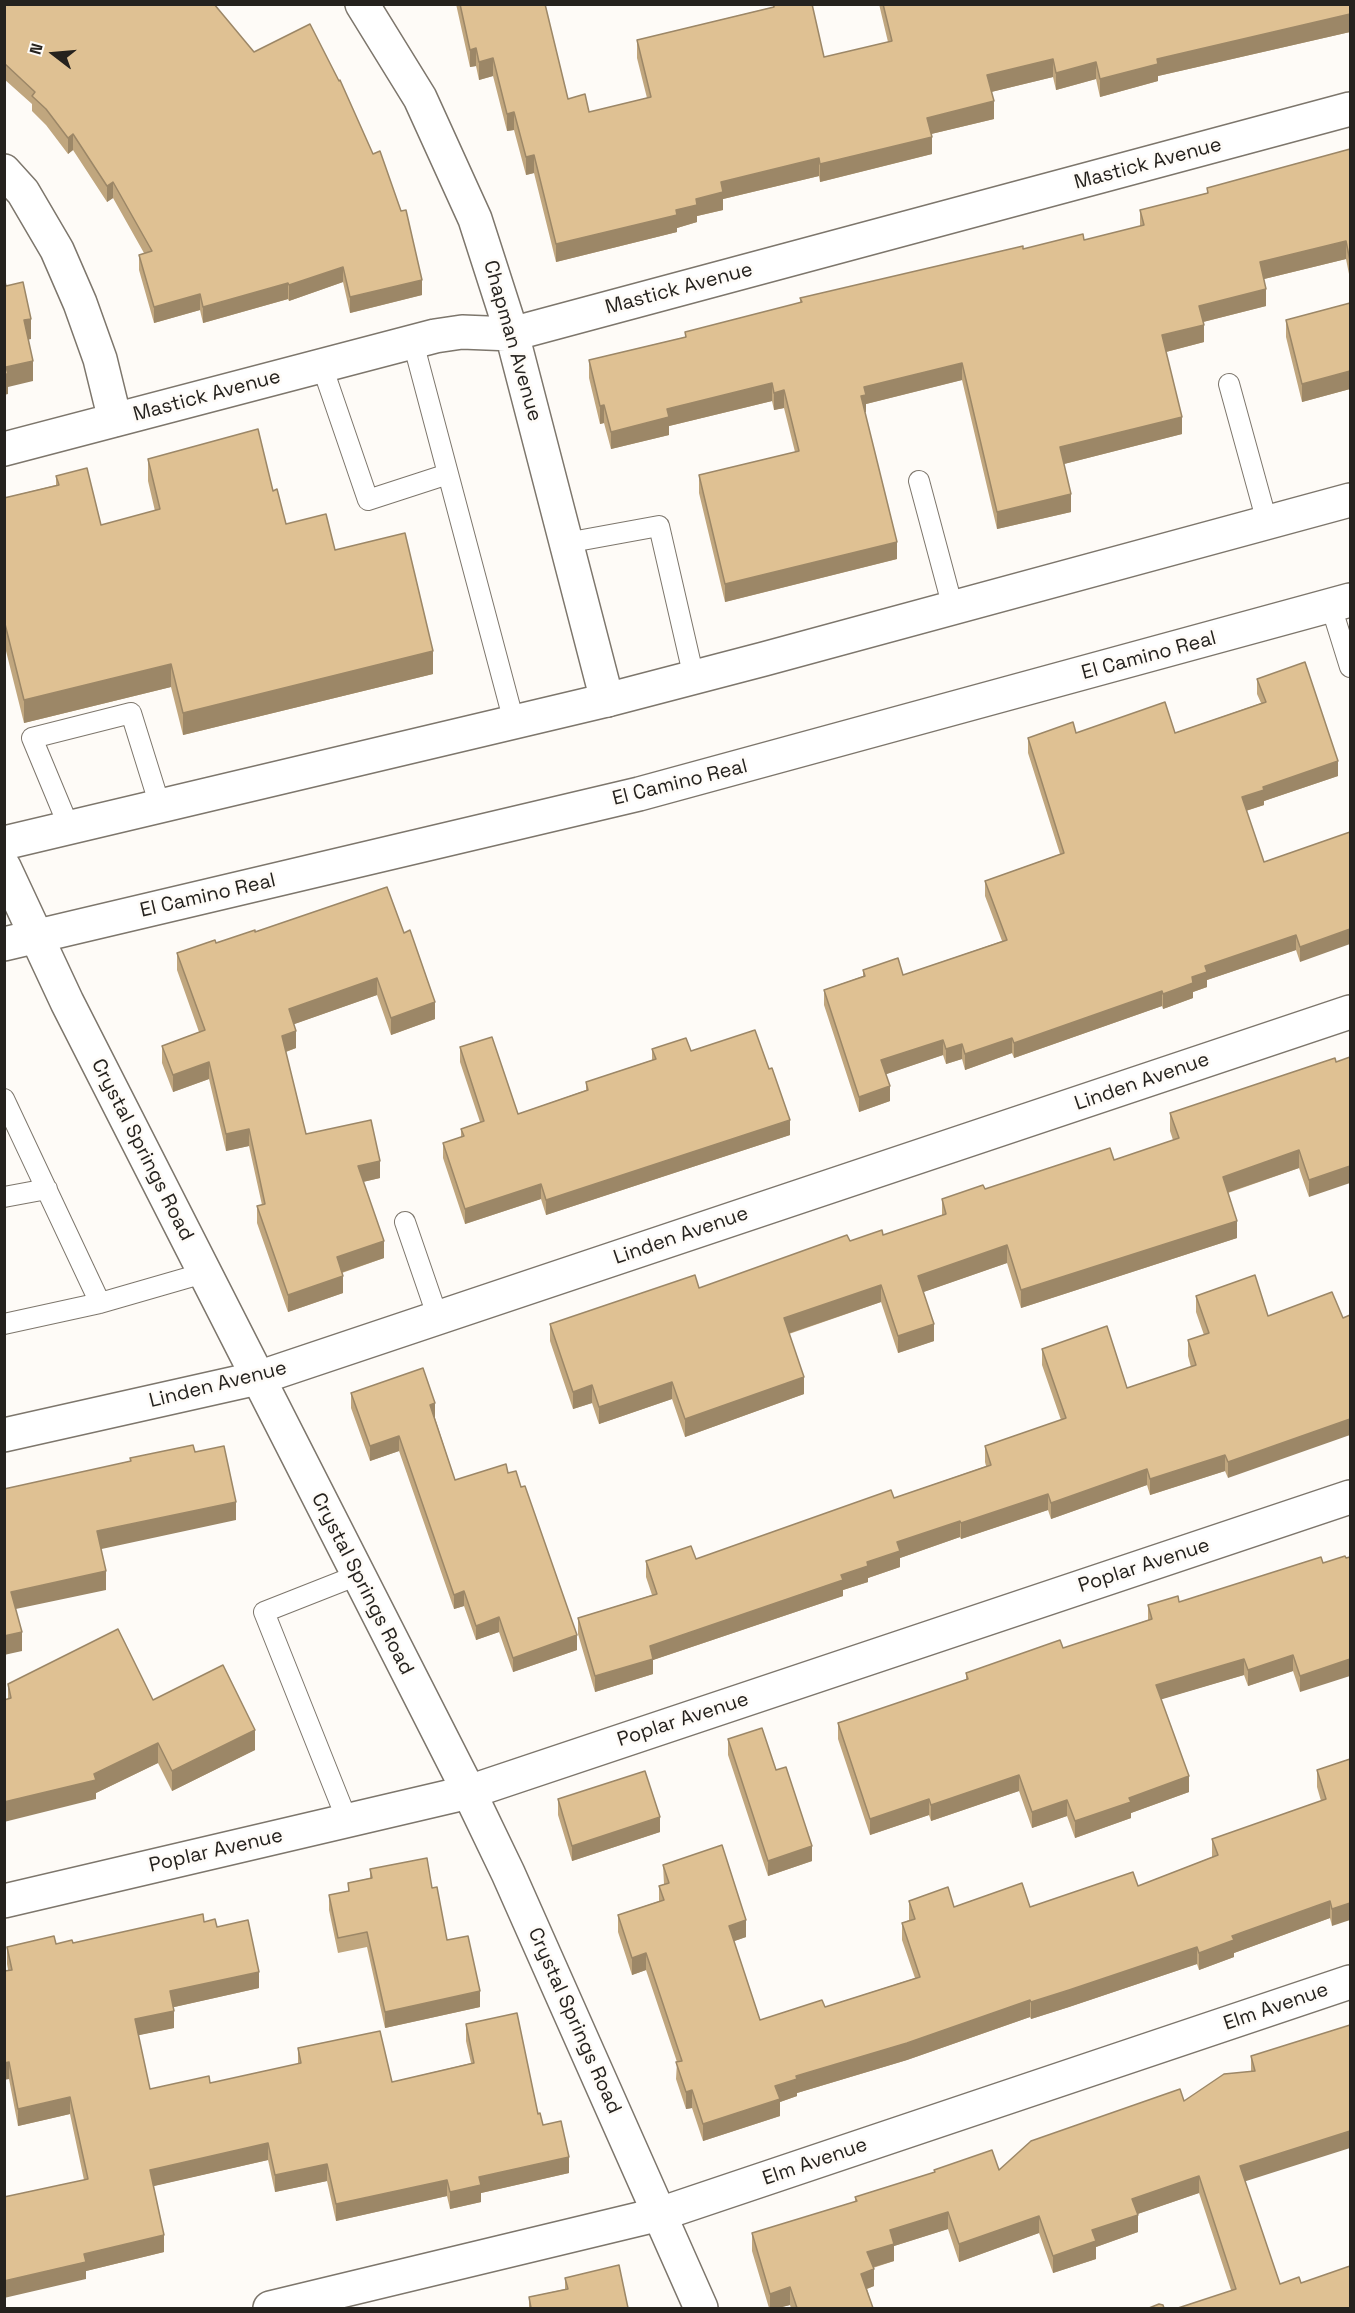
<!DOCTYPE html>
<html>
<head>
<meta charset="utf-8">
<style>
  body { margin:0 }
  #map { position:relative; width:1355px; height:2313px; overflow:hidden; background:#fefbf7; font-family:"Space Grotesk",sans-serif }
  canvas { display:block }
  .frame { position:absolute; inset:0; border:6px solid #25221e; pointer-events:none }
  .north { position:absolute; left:24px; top:24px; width:60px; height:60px; -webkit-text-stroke:4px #fefbf7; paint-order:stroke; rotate:286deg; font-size:16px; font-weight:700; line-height:24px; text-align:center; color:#25221e }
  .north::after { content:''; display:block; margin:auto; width:21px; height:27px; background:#25221e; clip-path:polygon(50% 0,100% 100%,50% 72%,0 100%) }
</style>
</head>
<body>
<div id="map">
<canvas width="1355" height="2313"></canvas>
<div class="frame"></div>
<div class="north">N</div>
</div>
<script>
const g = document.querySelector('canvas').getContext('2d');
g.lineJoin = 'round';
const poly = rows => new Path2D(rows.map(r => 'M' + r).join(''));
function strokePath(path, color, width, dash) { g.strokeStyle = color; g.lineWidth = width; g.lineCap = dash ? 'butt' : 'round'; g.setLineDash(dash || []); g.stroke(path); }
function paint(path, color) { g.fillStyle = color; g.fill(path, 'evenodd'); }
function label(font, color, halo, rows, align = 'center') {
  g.font = font + ' "Space Grotesk",sans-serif'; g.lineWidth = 5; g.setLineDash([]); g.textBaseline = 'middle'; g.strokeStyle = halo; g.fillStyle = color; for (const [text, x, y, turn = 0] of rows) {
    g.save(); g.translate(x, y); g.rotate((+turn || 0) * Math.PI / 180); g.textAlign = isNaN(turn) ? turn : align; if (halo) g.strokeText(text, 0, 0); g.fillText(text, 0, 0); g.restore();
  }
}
const lane = poly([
  [413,342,514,722],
  [322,366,368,500,448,474],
  [1229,384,1267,522],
  [919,481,953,608],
  [566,543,659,526,694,678],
  [1331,606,1350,667],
  [69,827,32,738,131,713,160,806],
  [4,1099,100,1303],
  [4,1197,47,1189],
  [405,1222,438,1318],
  [4,1324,100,1303,204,1273],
  [347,1820,264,1612,358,1575]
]);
const street = poly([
  [362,4,420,98,475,219,512,334,607,700],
  [4,171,23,192,57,250,80,303,100,359,115,420],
  [4,449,435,336,462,332,512,334,1350,109],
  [4,1435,258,1378,1350,1012],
  [4,1901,469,1792,1350,1497],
  [270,2308,660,2214,1350,1982]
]);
const secondary = poly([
  [4,867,67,1002,469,1792,508,1873,701,2308]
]);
const primary = poly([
  [4,843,607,700,764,659,1350,500],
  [4,944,639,794,1350,600]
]);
strokePath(lane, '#7d766c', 22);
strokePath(street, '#7d766c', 36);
strokePath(secondary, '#7d766c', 36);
strokePath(primary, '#7d766c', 36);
strokePath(lane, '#fff', 20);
strokePath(street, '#fff', 33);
strokePath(secondary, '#fff', 33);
strokePath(primary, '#fff', 33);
paint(poly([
  [4,4,422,295,350,313,343,282,289,301,288,299,203,323,200,310,154,323,139,270,139,255,144,253,113,198,107,202,73,150,68,154,46,125,32,111,32,104,4,79],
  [456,4,545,4,568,99,589,112,647,98,637,58,637,40,773,7,773,4,824,57,888,42,879,4,1350,4,1350,32,1158,76,1158,81,1100,97,1096,79,1056,90,1053,77,991,92,994,119,931,134,932,154,820,182,819,176,723,199,723,210,697,216,697,222,677,228,677,232,556,262,534,173,526,175,514,130,507,131,493,76,479,80,476,66,470,67],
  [1350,149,1350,279,1346,259,1264,279,1266,306,1203,322,1204,342,1166,352,1182,434,1064,464,1071,512,997,529,962,380,866,404,865,412,897,559,725,602,699,493,699,475,795,452,784,408,774,410,772,401,669,426,669,435,611,449,604,423,600,424,589,378,589,360,685,337,685,332,800,303,800,298,1023,249,1084,240,1140,226,1140,210,1207,193,1207,188],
  [1350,303,1350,389,1302,402,1286,337,1286,320],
  [148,459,273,491,286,524,335,550,433,674,183,735,171,687,24,723,4,643,4,498,56,485,56,476,101,525,155,511,148,481],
  [1257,679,1338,776,1264,801,1264,805,1246,811,1264,862,1350,832,1300,962,1296,950,1207,980,1207,987,1193,992,1193,998,1163,1009,1162,1006,1014,1058,1012,1053,965,1070,962,1059,946,1064,943,1055,886,1074,890,1101,859,1112,824,1005,824,990,863,976,863,970,903,975,1002,941,985,896,985,881,1060,854,1028,753,1028,738,1076,733,1175,733,1261,703,1257,694],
  [387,887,435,1019,391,1035,377,995,294,1024,296,1048,286,1052,306,1134,380,1178,363,1182,384,1258,342,1273,343,1293,288,1312,257,1223,257,1206,262,1205,249,1146,226,1151,209,1079,173,1092,162,1063,162,1046,199,1032,177,970,177,953,255,932],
  [460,1047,518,1114,586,1090,586,1082,652,1060,652,1049,691,1051,790,1135,546,1215,541,1199,465,1224,443,1158,443,1143,461,1137,461,1129,480,1122,460,1062],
  [1335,1058,1309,1197,1299,1168,1228,1193,1237,1238,1021,1308,1007,1263,923,1292,934,1341,898,1353,881,1302,789,1334,804,1394,685,1437,672,1399,599,1424,592,1403,573,1409,550,1341,550,1324,699,1288,850,1241,883,1235,942,1215,942,1199,1114,1160,1173,1140,1170,1131,1170,1113],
  [1255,1275,1228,1478,1225,1471,1150,1495,1147,1485,1051,1519,1048,1510,961,1539,960,1537,900,1558,900,1567,868,1578,868,1582,843,1590,843,1596,653,1660,653,1674,595,1692,578,1634,578,1618,652,1595,646,1577,646,1561,696,1559,894,1498,986,1466,985,1462,985,1446,1061,1420,1042,1365,1042,1349,1127,1388,1191,1367,1188,1356,1188,1340,1204,1335,1196,1312,1196,1296],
  [351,1393,435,1418,455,1480,508,1473,577,1650,513,1672,499,1632,476,1640,464,1606,454,1609,399,1451,370,1461,351,1408],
  [1346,1558,1300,1692,1293,1671,1248,1686,1244,1675,1161,1699,1189,1792,1131,1813,1131,1818,1075,1838,1067,1816,1032,1828,1019,1791,931,1821,929,1815,870,1835,838,1739,838,1723,966,1680,966,1673,1063,1648,1148,1620,1148,1605,1179,1602],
  [8,1684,153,1700,255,1750,172,1791,158,1763,96,1793,96,1799,8,1699],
  [728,1739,776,1770,812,1861,768,1876,728,1755],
  [1350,1759,1332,1926,1330,1918,1234,1953,1234,1957,1199,1970,1197,1964,1069,2007,1031,2019,1030,2017,907,2060,797,2093,797,2096,780,2102,780,2116,703,2141,692,2108,686,2109,676,2079,677,2062,646,1970,632,1975,618,1932,618,1915,659,1901,659,1886,664,1884,663,1865,746,1937,734,1941,760,2020,825,2007,915,1978,902,1940,902,1923,909,1920,909,1901,954,1907,1030,1907,1138,1886,1212,1857,1212,1839,1321,1801,1317,1787,1317,1770],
  [558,1799,660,1832,572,1861,558,1815],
  [370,1869,432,1888,447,1940,480,2007,385,2028,367,1947,338,1953,329,1910,329,1895,348,1891,348,1883,370,1878],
  [204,1922,217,1927,259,1988,174,2007,174,2028,138,2035,150,2089,210,2083,298,2064,298,2048,392,2082,471,2063,466,2041,466,2024,538,2114,569,2173,481,2193,481,2202,450,2209,447,2196,336,2221,327,2181,275,2192,268,2160,153,2186,164,2252,86,2271,86,2279,84,2180,70,2114,18,2126,9,2079,8,1970,7,1964,7,1947,73,1943],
  [1350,2025,1245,2182,1280,2284,1301,2283,1350,2308,1231,2290,1199,2193,1137,2214,1138,2232,1096,2247,1096,2259,1053,2273,1039,2233,959,2262,948,2229,894,2246,894,2261,873,2268,874,2286,867,2289,873,2308,791,2308,790,2305,778,2308,769,2308,752,2251,752,2233,855,2202,855,2197,934,2173,934,2170,999,2170,1184,2101,1251,2071,1251,2056],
  [565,2278,628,2308,529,2308,529,2297,565,2289]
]), '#c0a67e');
paint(poly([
  [1350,14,1350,32,1158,76,1158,81,1100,97,1100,79,1157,59],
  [476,48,476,66,470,67,470,50],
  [493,58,493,76,479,80,479,62],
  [1053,59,1053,77,987,93,987,75],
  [1096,62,1096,79,1056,90,1056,73],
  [994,101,994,119,927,135,927,118],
  [514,112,514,130,507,131,507,114],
  [73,134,73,150,68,154,68,138],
  [932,137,932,154,820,182,820,164],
  [534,155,534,173,526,175,526,157],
  [819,158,819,176,723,199,723,210,697,216,697,222,677,228,677,232,556,262,556,244,676,210,696,199,721,182],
  [113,182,113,198,107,202,107,186],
  [1346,241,1346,259,1260,280,1260,262],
  [343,267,343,282,289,301,289,285],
  [422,280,422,295,350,313,350,297],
  [288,283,288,299,203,323,203,307],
  [1266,289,1266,306,1199,323,1199,306],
  [200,294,200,310,154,323,154,307],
  [31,319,31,339,24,341,24,320],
  [1204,325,1204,342,1162,353,1162,335],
  [33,361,33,381,8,387,8,394,4,395,4,374,6,367],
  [962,363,962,380,866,404,866,412,861,413,861,396,864,387],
  [1350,371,1350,389,1302,402,1302,384],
  [772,383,772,401,669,426,669,435,611,449,611,432,667,409],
  [784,390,784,408,774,410,774,393],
  [604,405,604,423,600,424,600,406],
  [1182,417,1182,434,1060,465,1060,447],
  [1071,494,1071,512,997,529,997,512],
  [897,542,897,559,725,602,725,584],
  [433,651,433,674,183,735,183,713],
  [171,664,171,687,24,723,24,700],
  [1338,761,1338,776,1264,801,1264,805,1242,812,1242,797,1263,787],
  [1350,929,1350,944,1300,962,1300,947],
  [1296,935,1296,950,1207,980,1207,987,1193,992,1193,998,1163,1009,1163,994,1192,977,1205,966],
  [377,978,377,995,289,1026,289,1009],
  [1162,991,1162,1006,1014,1058,1014,1043],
  [435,1002,435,1019,391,1035,391,1018],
  [296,1031,296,1048,282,1053,282,1036],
  [1012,1038,1012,1053,965,1070,965,1054],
  [943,1040,943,1055,881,1076,881,1060],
  [962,1044,962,1059,946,1064,946,1049],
  [209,1062,209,1079,173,1092,173,1075],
  [890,1086,890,1101,859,1112,859,1097],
  [790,1120,790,1135,546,1215,546,1200],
  [249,1129,249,1146,226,1151,226,1134],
  [1299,1150,1299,1168,1223,1194,1223,1177],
  [380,1161,380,1178,358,1183,358,1166],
  [1350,1166,1350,1183,1309,1197,1309,1180],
  [541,1184,541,1199,465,1224,465,1209],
  [1237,1221,1237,1238,1021,1308,1021,1290],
  [384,1241,384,1258,337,1274,337,1257],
  [1007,1245,1007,1263,918,1294,918,1276],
  [343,1276,343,1293,288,1312,288,1295],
  [881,1285,881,1302,784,1335,784,1318],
  [934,1324,934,1341,898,1353,898,1336],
  [804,1377,804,1394,685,1437,685,1419],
  [672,1382,672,1399,599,1424,599,1407],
  [592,1385,592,1403,573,1409,573,1392],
  [435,1403,435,1418,430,1420,430,1405],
  [1350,1419,1350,1435,1228,1478,1228,1462],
  [399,1436,399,1451,370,1461,370,1446],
  [1225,1455,1225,1471,1150,1495,1150,1479],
  [1147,1469,1147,1485,1051,1519,1051,1503],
  [1048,1494,1048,1510,961,1539,961,1523],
  [236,1502,236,1520,97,1550,97,1531],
  [960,1521,960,1537,900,1558,900,1567,868,1578,868,1582,843,1590,843,1596,653,1660,653,1674,595,1692,595,1676,650,1646,841,1575,867,1562,897,1542],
  [106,1571,106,1590,11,1610,11,1592],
  [464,1591,464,1606,454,1609,454,1595],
  [499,1617,499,1632,476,1640,476,1626],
  [22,1632,22,1651,4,1655,4,1636],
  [577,1635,577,1650,513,1672,513,1658],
  [1293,1655,1293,1671,1248,1686,1248,1670],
  [1244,1659,1244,1675,1156,1701,1156,1685],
  [1350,1659,1350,1676,1300,1692,1300,1676],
  [255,1730,255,1750,172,1791,172,1771],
  [158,1743,158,1763,96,1793,96,1799,4,1822,4,1802,94,1774],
  [1019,1775,1019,1791,931,1821,931,1805],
  [1189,1776,1189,1792,1131,1813,1131,1818,1075,1838,1075,1821,1129,1798],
  [929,1799,929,1815,870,1835,870,1819],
  [1067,1800,1067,1816,1032,1828,1032,1812],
  [660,1817,660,1832,572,1861,572,1846],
  [812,1846,812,1861,768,1876,768,1861],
  [1330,1901,1330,1918,1234,1953,1234,1957,1199,1970,1199,1953,1232,1936],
  [1350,1903,1350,1920,1332,1926,1332,1909],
  [746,1920,746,1937,729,1943,729,1926],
  [1197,1947,1197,1964,1069,2007,1031,2019,1031,2002],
  [646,1953,646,1970,632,1975,632,1958],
  [259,1972,259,1988,170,2008,170,1991],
  [480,1991,480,2007,385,2028,385,2012],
  [1030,2000,1030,2017,907,2060,797,2093,797,2096,780,2102,780,2116,703,2141,703,2124,796,2076],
  [174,2011,174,2028,135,2036,135,2019],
  [9,2062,9,2079,4,2080,4,2063],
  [692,2090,692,2108,686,2109,686,2092],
  [70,2097,70,2114,18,2126,18,2109],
  [1350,2131,1350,2148,1240,2183,1240,2166],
  [268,2143,268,2160,150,2187,150,2170],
  [569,2157,569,2173,481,2193,481,2202,450,2209,450,2192,479,2177],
  [327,2164,327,2181,275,2192,275,2175],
  [1199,2176,1199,2193,1132,2216,1132,2199],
  [447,2180,447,2196,336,2221,336,2204],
  [948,2212,948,2229,894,2246,894,2261,867,2269,867,2252,890,2230],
  [1138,2215,1138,2232,1096,2247,1096,2259,1053,2273,1053,2256,1092,2230],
  [1039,2216,1039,2233,959,2262,959,2244],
  [164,2235,164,2252,86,2271,86,2279,4,2298,4,2281,84,2254],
  [874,2269,874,2286,861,2291,861,2274],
  [790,2287,790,2305,778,2308,770,2308,770,2294]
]), '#9c8767');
const building = poly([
  [4,4,214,4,254,52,310,24,339,81,340,80,373,154,380,151,401,211,406,210,422,280,350,297,343,267,289,285,288,283,203,307,200,294,154,307,139,255,152,251,113,182,107,186,73,134,68,138,46,109,32,96,35,92,4,63,4,4],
  [460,4,545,4,568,99,585,94,589,112,651,97,637,40,774,7,774,4,812,4,824,57,892,41,883,4,1350,4,1350,14,1157,59,1158,64,1100,79,1096,62,1056,73,1053,59,987,75,994,101,927,118,932,137,820,164,819,158,721,182,723,192,696,199,697,205,676,210,677,215,556,244,534,155,526,157,514,112,507,114,493,58,479,62,476,48,470,50,460,4],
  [1350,149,1350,261,1346,241,1260,262,1266,289,1199,306,1204,325,1162,335,1182,417,1060,447,1071,494,997,512,962,363,864,387,866,395,861,396,897,542,725,584,699,475,799,451,784,390,774,393,772,383,667,409,669,417,611,432,604,405,600,406,589,360,686,337,685,332,802,302,800,298,1023,246,1023,249,1083,234,1084,240,1144,225,1140,210,1208,193,1207,188,1350,149],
  [4,278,6,286,23,282,31,319,24,320,33,361,6,367,8,374,4,374,4,278],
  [1350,303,1350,371,1302,384,1286,320,1350,303],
  [258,429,273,491,277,489,286,524,326,514,335,550,405,533,433,651,183,713,171,664,24,700,4,620,4,498,59,485,56,476,87,468,101,525,160,509,148,459,258,429],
  [1305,662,1338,761,1263,787,1264,790,1242,797,1264,862,1350,832,1350,929,1300,947,1296,935,1205,966,1207,972,1192,977,1193,983,1163,994,1162,991,1014,1043,1012,1038,965,1054,962,1044,946,1049,943,1040,881,1060,890,1086,859,1097,824,990,865,976,863,970,898,958,903,975,1007,940,985,881,1064,853,1028,738,1073,722,1076,733,1165,702,1175,733,1266,702,1257,679,1305,662],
  [387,887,404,933,410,930,435,1002,391,1018,377,978,289,1009,296,1031,282,1036,306,1134,371,1120,380,1161,358,1166,384,1241,337,1257,343,1276,288,1295,257,1206,265,1204,249,1129,226,1134,209,1062,173,1075,162,1046,205,1030,177,953,215,940,216,943,255,930,255,932,387,887],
  [755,1030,769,1069,772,1068,790,1120,546,1200,541,1184,465,1209,443,1143,464,1136,461,1129,484,1121,460,1047,492,1037,518,1114,588,1090,586,1082,656,1059,652,1049,686,1038,691,1051,755,1030],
  [1350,1057,1350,1166,1309,1180,1299,1150,1223,1177,1237,1221,1021,1290,1007,1245,918,1276,934,1324,898,1336,881,1285,784,1318,804,1377,685,1419,672,1382,599,1407,592,1385,573,1392,550,1324,695,1275,699,1288,847,1235,850,1241,882,1230,883,1235,946,1214,942,1199,983,1185,985,1189,1110,1148,1114,1160,1179,1138,1170,1113,1335,1058,1336,1062,1350,1057],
  [1255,1275,1268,1316,1332,1292,1343,1318,1350,1315,1350,1419,1228,1462,1225,1455,1150,1479,1147,1469,1051,1503,1048,1494,961,1523,960,1521,897,1542,900,1551,867,1562,868,1566,841,1575,843,1580,650,1646,653,1659,595,1676,578,1618,657,1594,646,1561,691,1546,696,1559,891,1490,894,1498,991,1465,985,1446,1066,1418,1042,1349,1107,1326,1127,1388,1196,1365,1188,1340,1209,1333,1196,1296,1255,1275],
  [423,1368,435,1403,430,1405,455,1480,506,1464,508,1473,516,1471,521,1487,525,1486,577,1635,513,1658,499,1617,476,1626,464,1591,454,1595,399,1436,370,1446,351,1393,423,1368],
  [193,1445,195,1452,224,1446,236,1502,97,1531,106,1571,11,1592,22,1632,4,1636,4,1489,131,1461,130,1458,193,1445],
  [1345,1556,1346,1558,1350,1557,1350,1659,1300,1676,1293,1655,1248,1670,1244,1659,1156,1685,1189,1776,1129,1798,1131,1802,1075,1821,1067,1800,1032,1812,1019,1775,931,1805,929,1799,870,1819,838,1723,968,1679,966,1673,1060,1640,1063,1648,1152,1619,1148,1605,1178,1596,1179,1602,1321,1557,1323,1563,1345,1556],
  [118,1629,153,1700,223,1665,255,1730,172,1771,158,1743,94,1774,96,1780,4,1802,4,1700,11,1698,8,1684,118,1629],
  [762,1728,776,1770,786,1767,812,1846,768,1861,728,1739,762,1728],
  [1350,1759,1350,1903,1332,1909,1330,1901,1232,1936,1234,1940,1199,1953,1197,1947,1069,1990,1031,2002,1030,2000,907,2043,796,2076,797,2079,775,2086,780,2099,703,2124,692,2090,686,2092,676,2062,682,2061,646,1953,632,1958,618,1915,664,1900,659,1886,669,1883,663,1865,722,1845,746,1920,729,1926,760,2020,822,2000,825,2007,920,1977,902,1923,915,1919,909,1901,948,1887,954,1907,1022,1883,1030,1907,1133,1872,1138,1886,1218,1855,1212,1839,1326,1799,1317,1770,1350,1759],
  [645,1771,660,1817,572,1846,558,1799,645,1771],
  [427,1858,432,1888,437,1887,447,1940,468,1936,480,1991,385,2012,367,1932,338,1938,329,1895,349,1891,348,1883,372,1878,370,1869,427,1858],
  [203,1914,204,1922,215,1919,217,1927,248,1920,259,1972,170,1991,174,2011,135,2019,150,2089,209,2076,210,2083,301,2063,298,2048,380,2031,392,2082,474,2063,466,2024,517,2013,538,2114,540,2113,543,2125,561,2121,569,2157,479,2177,481,2185,450,2192,447,2180,336,2204,327,2164,275,2175,268,2143,150,2170,164,2235,84,2254,86,2262,4,2281,4,2197,88,2179,70,2097,18,2109,9,2062,4,2063,4,1971,12,1970,7,1947,54,1936,56,1944,72,1940,73,1943,203,1914],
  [1350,2025,1350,2131,1240,2166,1280,2284,1299,2277,1301,2283,1350,2266,1350,2308,1178,2308,1236,2289,1199,2176,1132,2199,1138,2215,1092,2230,1096,2241,1053,2256,1039,2216,959,2244,948,2212,890,2230,894,2244,867,2252,874,2269,861,2274,873,2308,797,2308,790,2287,770,2294,752,2233,857,2201,855,2197,935,2172,934,2170,992,2150,999,2170,1031,2141,1180,2089,1184,2101,1224,2074,1255,2071,1251,2056,1350,2025],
  [619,2265,628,2308,531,2308,529,2297,568,2289,565,2278,619,2265],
  [1159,2304,1163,2305,1164,2308,1149,2308,1159,2304]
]);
paint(building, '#dfc193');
strokePath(building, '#9c8767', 1.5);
label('20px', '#25221e', '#fefbf7', [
  ["Mastick Avenue",1148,164,-15],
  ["Mastick Avenue",679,289,-15],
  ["Chapman Avenue",512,341,74],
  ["Mastick Avenue",207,396,-15],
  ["El Camino Real",1149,656,-15],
  ["El Camino Real",680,783,-14],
  ["El Camino Real",208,896,-13],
  ["Linden Avenue",1142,1082,-19],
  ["Crystal Springs Road",142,1150,63],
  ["Linden Avenue",681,1236,-19],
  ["Linden Avenue",218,1385,-14],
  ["Poplar Avenue",1144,1566,-18],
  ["Crystal Springs Road",362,1584,63],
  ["Poplar Avenue",683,1720,-18],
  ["Poplar Avenue",216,1851,-13],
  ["Elm Avenue",1276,2007,-19],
  ["Crystal Springs Road",574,2021,66],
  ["Elm Avenue",815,2162,-19]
]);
</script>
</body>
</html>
